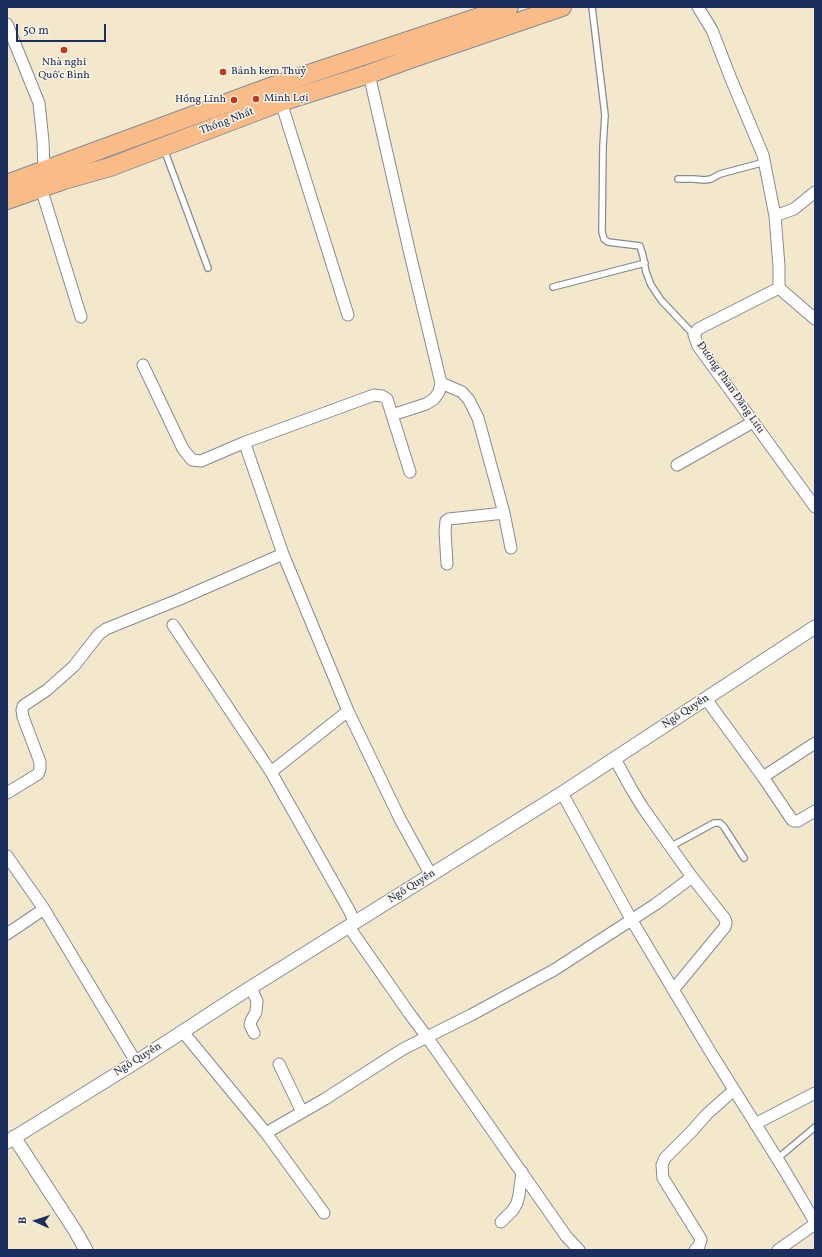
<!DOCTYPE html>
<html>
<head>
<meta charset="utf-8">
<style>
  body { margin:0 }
  #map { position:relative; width:822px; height:1257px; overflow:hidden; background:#f3e7cc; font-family:Vollkorn,serif }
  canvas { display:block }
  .frame { position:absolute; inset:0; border:8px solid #1b2f5e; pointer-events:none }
  .north { position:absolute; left:16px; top:1201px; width:40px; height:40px; -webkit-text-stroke:3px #fcf5e5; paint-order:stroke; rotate:273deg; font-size:11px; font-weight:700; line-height:16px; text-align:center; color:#1b2f5e }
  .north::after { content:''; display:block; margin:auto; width:14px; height:18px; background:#1b2f5e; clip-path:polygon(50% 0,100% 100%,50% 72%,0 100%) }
  .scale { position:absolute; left:16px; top:24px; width:90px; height:18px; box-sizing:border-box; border:2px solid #1b2f5e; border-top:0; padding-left:5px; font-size:12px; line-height:14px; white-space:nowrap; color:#1b2f5e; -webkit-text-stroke:3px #fcf5e5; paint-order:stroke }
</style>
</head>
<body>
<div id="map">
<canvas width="822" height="1257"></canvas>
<div class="frame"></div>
<div class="north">B</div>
<div class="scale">50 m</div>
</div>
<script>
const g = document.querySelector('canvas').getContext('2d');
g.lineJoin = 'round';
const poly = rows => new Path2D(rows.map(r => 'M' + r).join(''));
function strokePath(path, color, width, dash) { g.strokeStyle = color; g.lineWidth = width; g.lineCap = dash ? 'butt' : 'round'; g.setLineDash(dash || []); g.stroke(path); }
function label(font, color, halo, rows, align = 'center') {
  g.font = font + ' Vollkorn,serif'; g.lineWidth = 3; g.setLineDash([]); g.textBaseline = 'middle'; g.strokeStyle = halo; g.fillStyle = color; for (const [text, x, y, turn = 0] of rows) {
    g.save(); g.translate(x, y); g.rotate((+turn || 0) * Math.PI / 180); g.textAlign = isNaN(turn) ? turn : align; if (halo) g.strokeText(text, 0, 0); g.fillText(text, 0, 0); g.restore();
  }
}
const service = poly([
  [592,7,605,115,603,146,602,232,604,239,608,242,640,246,643,256,646,272,651,285,661,300,694,335],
  [164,149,208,268],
  [678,179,694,179,704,180,711,179,720,174,765,162],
  [553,287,645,263],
  [670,847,714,823,720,823,724,827,744,858],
  [777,1159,815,1127]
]);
const minor = poly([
  [698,7,712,30,731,79,763,155,775,216,779,266,779,288,698,329,694,335,698,346,815,507],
  [7,24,39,103,43,141,44,171],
  [369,74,410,254,441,383,439,392,434,399,426,404,392,415],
  [281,102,348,315],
  [41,188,81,317],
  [775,216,794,209,815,192],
  [779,288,815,319],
  [143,365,183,449,192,460,201,461,243,443],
  [441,383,462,392,469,400,478,418,504,513,511,548],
  [677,465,753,422],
  [410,472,387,399,382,396,374,395,243,443,246,447,283,554,348,711,400,819,431,875],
  [447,564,445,531,446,521,449,519,504,513],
  [173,625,271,772,349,910,355,923],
  [706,699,763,777,792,820,794,821,798,821,815,811],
  [615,759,632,790,643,808,692,877,725,919,726,922,725,927,673,990],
  [271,772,348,711],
  [763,777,815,743],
  [7,793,38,774,40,769,40,762,23,717,22,710,23,706,47,690,74,666,99,634,106,629,180,599,283,554],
  [562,793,631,919,711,1053,785,1171,815,1222],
  [7,856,44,909,136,1062],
  [349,927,409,1013,427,1037,566,1236,579,1250],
  [7,934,44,909],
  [251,988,257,1001,256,1012,251,1021,250,1025,254,1033],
  [183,1032,266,1133,324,1213],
  [279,1064,302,1112],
  [755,1124,815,1093],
  [266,1133,325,1099,403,1049,471,1015,554,970,656,904,692,877],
  [501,1222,513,1210,517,1203,519,1195,522,1172],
  [695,1250,699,1246,701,1240,699,1236,663,1178,662,1165,665,1158,692,1131,707,1114,734,1090],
  [778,1250,815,1224]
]);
const tertiary = poly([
  [14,1137,76,1232,86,1250],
  [7,1142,136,1062,242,993,562,793,815,627]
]);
const trunk = poly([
  [7,184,273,86,509,7],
  [7,200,64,180,110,167,281,102,369,74,410,59,562,7]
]);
strokePath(service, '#878b95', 8);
strokePath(minor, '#878b95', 13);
strokePath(tertiary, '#878b95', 15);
strokePath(trunk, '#878b95', 20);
strokePath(service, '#fff', 5.5);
strokePath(minor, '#fff', 11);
strokePath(tertiary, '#fff', 13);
strokePath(trunk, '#f9bc89', 18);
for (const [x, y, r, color] of [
  [64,50,4,"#c8321e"],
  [223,72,4,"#c8321e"],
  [256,99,4,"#c8321e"],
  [234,100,4,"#c8321e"]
]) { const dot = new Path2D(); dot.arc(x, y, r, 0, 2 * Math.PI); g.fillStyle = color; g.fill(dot); strokePath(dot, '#fcf5e5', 1.5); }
label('11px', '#1b2f5e', '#fcf5e5', [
  ["Nhà nghi",64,63,"center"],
  ["Quô'c Bình",64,76,"center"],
  ["Bánh kem Thuỷ",231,72],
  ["Minh Lợi",264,99],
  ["Hồng Lĩnh",226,100,"right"]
], 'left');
label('11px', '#1b2f5e', '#fcf5e5', [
  ["Thống Nhất",227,122,-21],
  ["Đường Phan Đăng Lưu",730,388,55],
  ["Ngô Quyền",686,712,-33],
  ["Ngô Quyền",412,887,-32],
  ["Ngô Quyền",138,1060,-32]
]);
</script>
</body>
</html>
